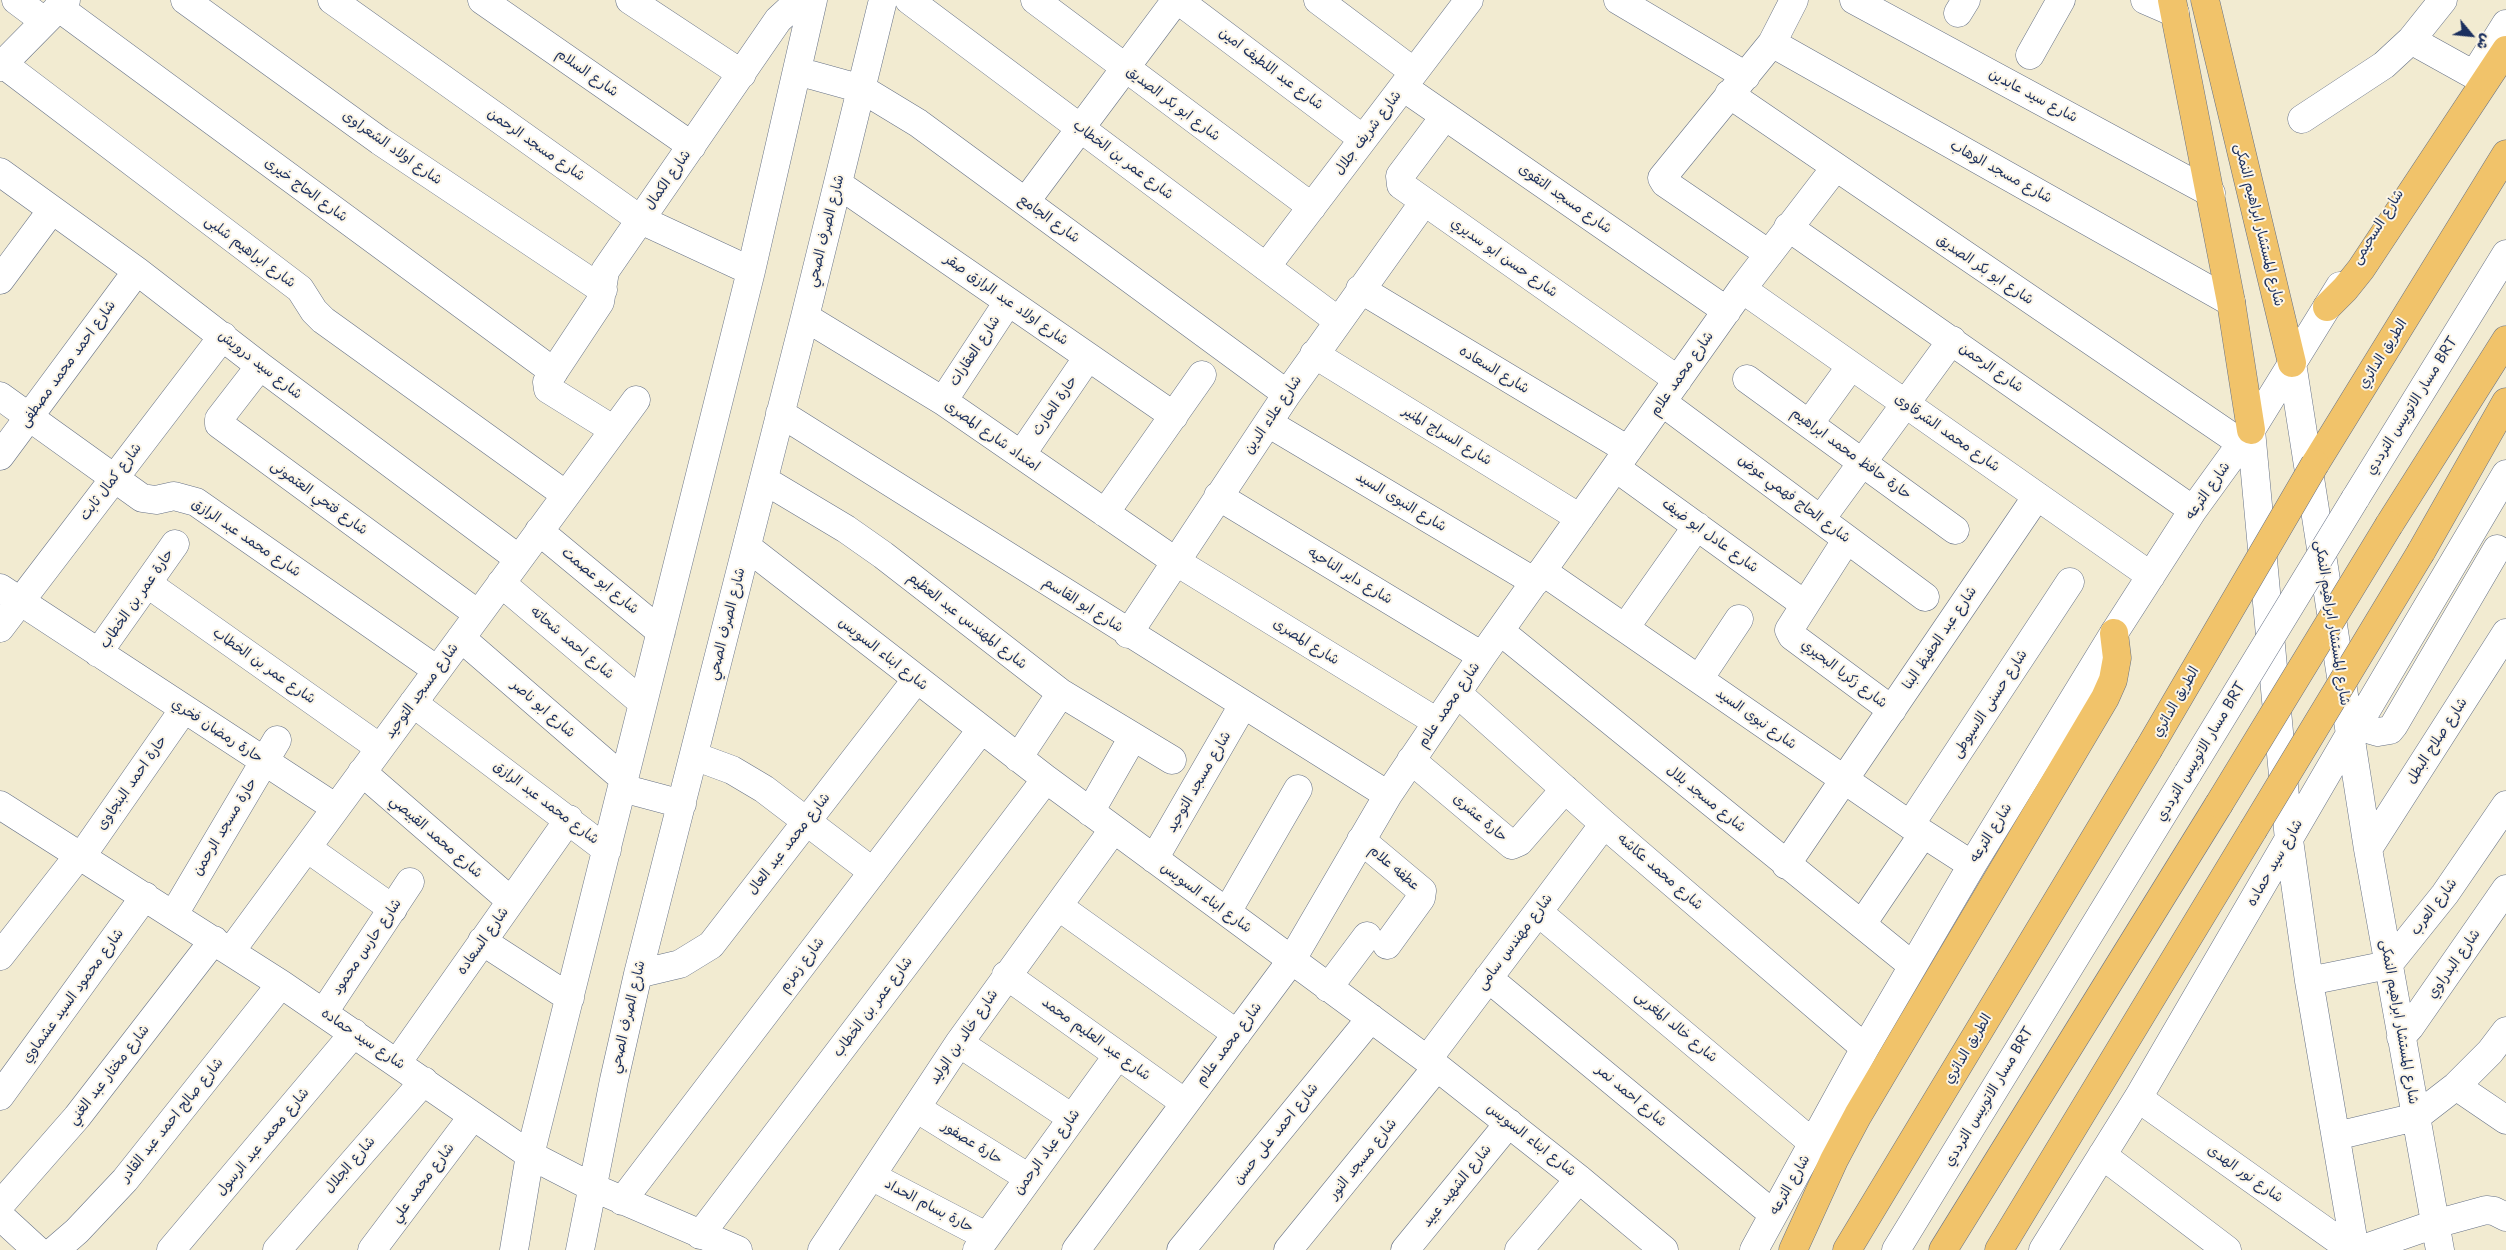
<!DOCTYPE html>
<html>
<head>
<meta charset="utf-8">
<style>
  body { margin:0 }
  #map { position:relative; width:2506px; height:1250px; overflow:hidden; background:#f2ebd1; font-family:"Playpen Sans","Playpen Sans Arabic",sans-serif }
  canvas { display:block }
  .north { position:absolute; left:2446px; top:10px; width:50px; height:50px; -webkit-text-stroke:4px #fcf5e5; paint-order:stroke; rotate:118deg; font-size:14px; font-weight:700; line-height:20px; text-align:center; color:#1b2f5e }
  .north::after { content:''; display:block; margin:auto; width:18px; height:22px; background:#1b2f5e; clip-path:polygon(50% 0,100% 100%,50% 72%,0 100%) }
</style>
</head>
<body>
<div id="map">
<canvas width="2506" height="1250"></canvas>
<div class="north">ش</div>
</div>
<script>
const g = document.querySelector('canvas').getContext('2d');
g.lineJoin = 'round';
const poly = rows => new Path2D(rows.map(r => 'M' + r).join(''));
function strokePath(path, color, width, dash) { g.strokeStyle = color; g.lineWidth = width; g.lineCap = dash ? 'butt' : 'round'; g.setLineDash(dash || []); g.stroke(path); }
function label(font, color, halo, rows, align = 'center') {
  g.font = font + ' "Playpen Sans","Playpen Sans Arabic",sans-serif'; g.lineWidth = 4; g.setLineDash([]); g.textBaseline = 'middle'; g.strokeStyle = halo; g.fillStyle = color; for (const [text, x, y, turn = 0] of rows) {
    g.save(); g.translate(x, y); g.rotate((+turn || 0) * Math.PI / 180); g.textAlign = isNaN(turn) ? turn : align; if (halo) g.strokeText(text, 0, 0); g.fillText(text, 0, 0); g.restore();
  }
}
const minor = poly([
  [16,0,44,21],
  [185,0,380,141,603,290],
  [332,0,641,220,751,271],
  [482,0,692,146],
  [630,0,742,74],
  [909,0,1337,320],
  [1035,0,1312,207],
  [1178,0,1363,139],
  [1318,0,1414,72],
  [1618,0,1746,76],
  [1854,0,2211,193],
  [2145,0,2175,13],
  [58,7,554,372],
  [1958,13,1966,0],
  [2411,40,2474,75],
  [1772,43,2231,302],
  [2030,55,2061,0],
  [3,64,300,289,314,311,323,320,566,495],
  [0,67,66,0],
  [797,71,862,89,918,123,1287,394],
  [2474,75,2506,24],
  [1403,87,1727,311],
  [1729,94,2241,443],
  [1445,116,1400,176,1401,185,1678,380],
  [2302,119,2384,65,2411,40,2443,0],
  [0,172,137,271,260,366,519,559],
  [838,184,1174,416],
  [1026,201,1176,0],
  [1788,227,2193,510],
  [1769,254,1665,183,1662,178,1772,43,1794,0],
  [1266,267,1469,0],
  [0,280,52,210],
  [1360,289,1628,450],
  [1742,289,2151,576],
  [805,317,943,401,1175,561,1437,722],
  [1314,354,1580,518],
  [2292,363,2368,849,2440,1250],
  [260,366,219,419,219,424,478,614],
  [1747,379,1955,530],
  [0,396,142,498,156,500,174,496,196,502,437,670],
  [943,401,1008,302],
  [1662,402,1925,597],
  [780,413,1388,795],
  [1268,423,1535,582],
  [1809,424,1851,366],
  [614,430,548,389,547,382,600,302,605,271,778,20,792,7,805,0],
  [2251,430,2289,840,2309,981,2355,1250],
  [1021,455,1088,357],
  [0,456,137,271],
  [1616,468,1804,604],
  [764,480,846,529,883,555,1061,693,1172,760],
  [1218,496,1482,656],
  [2355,499,2506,254],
  [1105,513,1202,375],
  [1821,519,1952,340],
  [539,531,661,632],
  [1847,539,1789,630,1792,636,1892,710],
  [747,547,1046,779,1437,1067,1579,1179,1664,1250],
  [1542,571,1910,825,1972,865],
  [501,583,643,703],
  [148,584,380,748],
  [0,588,336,808],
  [0,628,223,336],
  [1625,628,1697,526],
  [1500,631,1913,966],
  [1128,634,1287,394,1424,202],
  [461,638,624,779],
  [98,653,175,544],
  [1699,679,1739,619],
  [1457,693,1604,824,1865,1048],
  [413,703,607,850],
  [2357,726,2378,732,2390,730,2394,725,2497,549],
  [694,756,732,770,764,789,873,872],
  [1018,758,1061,693],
  [1411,760,1512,845,1519,842,1565,789],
  [362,772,511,901],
  [622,788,682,804],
  [0,805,281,984,530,1155,592,1187,738,1250],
  [1090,812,1133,737],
  [1910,825,2070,582],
  [1361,840,1422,891,1421,898,1387,945],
  [307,848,393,909],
  [2368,849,2506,633],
  [81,857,184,709],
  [1154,859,1243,705],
  [1786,865,2037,496],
  [1058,906,1237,1034],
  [1227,912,1298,789],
  [1538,912,1814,1144],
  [174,914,277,740],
  [1862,924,1923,834],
  [482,941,570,998],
  [231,951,636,400],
  [0,956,79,855],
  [638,974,680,964,711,945,916,680],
  [1006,975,1185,1103],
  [1488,978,1773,1214],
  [2309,981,2388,965,2445,894,2506,805],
  [1328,988,1367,936],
  [324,1012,410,882],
  [2401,1037,2410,1027,2506,889],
  [959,1043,1072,1118],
  [1427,1060,1604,824],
  [397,1063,569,819],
  [2456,1086,2506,1120],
  [0,1096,145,896],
  [2138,1098,2352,1250],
  [916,1108,1029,1178],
  [2336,1136,2416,1117,2456,1086,2490,1052,2506,1031],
  [2102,1155,2227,1250],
  [871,1176,986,1236],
  [622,1201,981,730],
  [0,1205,77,1117,214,940],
  [0,1216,37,1250],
  [700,1235,1046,779],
  [55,1250,77,1231,125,1180,281,984],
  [171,1250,354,1033],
  [277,1250,424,1081],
  [372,1250,473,1116],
  [514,1250,530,1155,751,271,813,0],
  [580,1250,614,1080,638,974,805,317,883,0],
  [822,1250,959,1043,1113,830],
  [977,1250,1118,1055],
  [1076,1250,1291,961,1388,795,1482,656,1742,289,1835,168],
  [1181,1250,1371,1018],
  [1288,1250,1437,1067],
  [1405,1250,1509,1123],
  [1519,1250,1579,1179],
  [1754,1250,1865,1048,1972,865,2114,633,2193,510,2251,430,2340,286],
  [1896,1250,2188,773],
  [2043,1250,2138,1098,2350,734,2357,726,2506,474],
  [2360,1250,2435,1224,2486,1210,2494,1211,2506,1217]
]);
const major = poly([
  [2172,0,2231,302,2251,430],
  [2205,0,2292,363]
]);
const highway = poly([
  [2327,307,2345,289,2361,269,2506,50],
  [2315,464,2506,154],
  [2389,525,2506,340],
  [2421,552,2506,402],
  [1793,1250,1834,1160,1858,1115,2105,698,2113,680,2117,658,2114,633],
  [1847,1250,2148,750],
  [1943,1250,2219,804],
  [1999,1250,2253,830]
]);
strokePath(minor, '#667186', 29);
strokePath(major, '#667186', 29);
strokePath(highway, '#667186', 29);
strokePath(minor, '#fff', 28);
strokePath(major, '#f1c36a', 28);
strokePath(highway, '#f1c36a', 28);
const minorBridge = poly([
  [2188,773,2355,499]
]);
const highwayBridge = poly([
  [2148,750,2315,464],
  [2219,804,2389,525],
  [2253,830,2421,552]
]);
strokePath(minorBridge, '#667186', 29, []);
strokePath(highwayBridge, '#667186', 29, []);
strokePath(minorBridge, '#fff', 28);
strokePath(highwayBridge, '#f1c36a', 28);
label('14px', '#1b2f5e', '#fcf5e5', [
  ["شارع عبد اللطيف امين",1271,69,37],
  ["شارع السلام",587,73,35],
  ["شارع سيد عابدين",2033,96,28],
  ["شارع ابو بكر الصديق",1173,104,37],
  ["شارع شريف جلال",1368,133,-53],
  ["شارع مسجد الرحمن",536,145,35],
  ["شارع اولاد الشعراوى",392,148,35],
  ["شارع عمر بن الخطاب",1123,160,37],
  ["شارع مسجد الوهاب",2001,172,29],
  ["شارع الكمال",668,180,-55],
  ["شارع الحاج خيرى",306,190,36],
  ["شارع مسجد التقوى",1565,199,35],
  ["شارع الجامع",1049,219,36],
  ["شارع المستشار ابراهيم النمكى",2259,225,76],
  ["شارع السحيمى",2378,227,-58],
  ["شارع الصرف الصحي",826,231,-76],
  ["شارع ابراهيم شلبى",250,252,37],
  ["شارع حسن ابو سديري",1504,258,35],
  ["شارع ابو بكر الصديق",1985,270,34],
  ["شارع اولاد عبد الرازق صقر",1006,300,35],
  ["شارع العقارات",975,351,-57],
  ["الطريق الدائري",2383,354,-58],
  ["شارع احمد محمد مصطفى",68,364,-54],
  ["شارع سيد درويش",260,365,38],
  ["شارع الرحمن",1991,368,35],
  ["شارع السعاده",1494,370,31],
  ["شارع محمد علام",1682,374,-55],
  ["حارة الحارث",1055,406,-56],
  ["مسار الاتوبيس الترددي BRT",2412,406,-58],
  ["شارع علاء الدين",1273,415,-56],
  ["شارع محمد الشرقاوى",1947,433,35],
  ["امتداد شارع المصرى",992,436,35],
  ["شارع السراج المنير",1447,436,31],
  ["حارة حافظ محمد ابراهيم",1851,454,36],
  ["شارع كمال ثابت",111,482,-53],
  ["شارع الترعه",2208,491,-55],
  ["شارع فتحي العتمونى",319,498,36],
  ["شارع الحاج فهمي عوض",1794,499,37],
  ["شارع النبوى السيد",1401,502,31],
  ["شارع عادل ابو ضيف",1710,536,36],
  ["شارع محمد عبد الرازق",246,538,34],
  ["شارع داير الناحيه",1350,576,31],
  ["شارع ابو عصمت",600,581,40],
  ["حارة عمر بن الخطاب",137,599,-55],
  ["شارع ابو القاسم",1083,605,32],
  ["شارع المهندس عبد العظيم",967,621,38],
  ["شارع المستشار ابراهيم النمكى",2332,623,81],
  ["شارع الصرف الصحي",727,624,-76],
  ["شارع عبد الحفيظ البنا",1940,638,-56],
  ["شارع المصرى",1306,642,32],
  ["شارع احمد شحاته",572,643,40],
  ["شارع ابناء السويس",883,654,38],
  ["شارع عمر بن الخطاب",264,666,35],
  ["شارع زكريا البحيري",1844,674,37],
  ["شارع مسجد التوحيد",422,691,-54],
  ["الطريق الدائري",2176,702,-60],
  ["شارع حسنى الاسيوطى",1990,704,-57],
  ["شارع محمد علام",1449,705,-56],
  ["شارع ابو ناصر",543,709,41],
  ["شارع نبوى السيد",1756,719,35],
  ["حارة رمضان فخري",217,731,33],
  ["شارع صلاح البطل",2437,741,-57],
  ["مسار الاتوبيس الترددي BRT",2201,752,-59],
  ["شارع مسجد التوحيد",1199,782,-60],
  ["حارة احمد البنجاوى",132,783,-55],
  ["شارع مسجد بلال",1706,799,39],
  ["شارع محمد عبد الرازق",546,803,37],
  ["حارة عشرى",1480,818,40],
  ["حارة مسجد الرحمن",225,827,-59],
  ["شارع الترعه",1991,833,-58],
  ["شارع محمد القبيصي",436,837,41],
  ["شارع محمد عبد العال",789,844,-52],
  ["شارع سيد حماده",2275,863,-60],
  ["عطفه علام",1394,868,40],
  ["شارع محمد عكاشه",1660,872,41],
  ["شارع ابناء السويس",1206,898,36],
  ["شارع العرب",2434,907,-53],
  ["شارع السعاده",483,941,-55],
  ["شارع مهندس سامى",1515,942,-53],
  ["شارع حارس محمود",367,947,-56],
  ["شارع البدراوي",2454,964,-55],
  ["شارع زمزم",802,965,-53],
  ["شارع محمود السيد عشماوي",73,996,-54],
  ["شارع عمر بن الخطاب",873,1007,-53],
  ["شارع الصرف الصحي",628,1017,-77],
  ["شارع المستشار ابراهيم النمكى",2399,1022,80],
  ["شارع خالد المغربى",1676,1027,40],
  ["شارع خالد بن الوليد",964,1037,-56],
  ["شارع سيد حماده",363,1039,34],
  ["شارع عبد العليم محمد",1096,1039,36],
  ["شارع محمد علام",1229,1044,-53],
  ["الطريق الدائري",1968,1049,-59],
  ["شارع مختار عبد الغني",109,1075,-52],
  ["شارع احمد نمر",1631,1096,40],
  ["مسار الاتوبيس الترددي BRT",1989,1097,-59],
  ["شارع صالح احمد عبد القادر",172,1120,-51],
  ["شارع احمد على حسن",1276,1134,-51],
  ["شارع ابناء السويس",1531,1140,38],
  ["شارع محمد عبد الرسول",263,1142,-50],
  ["حارة عصفور",972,1143,32],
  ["شارع عباد الرحمن",1047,1152,-54],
  ["شارع مسجد النور",1363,1159,-51],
  ["شارع الجلال",350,1165,-49],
  ["شارع نور الهدى",2245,1174,35],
  ["شارع محمد علي",423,1183,-53],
  ["شارع الترعه",1790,1185,-60],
  ["شارع الشهيد عبيد",1457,1186,-51],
  ["حارة بسام الحداد",929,1206,28]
]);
</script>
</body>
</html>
